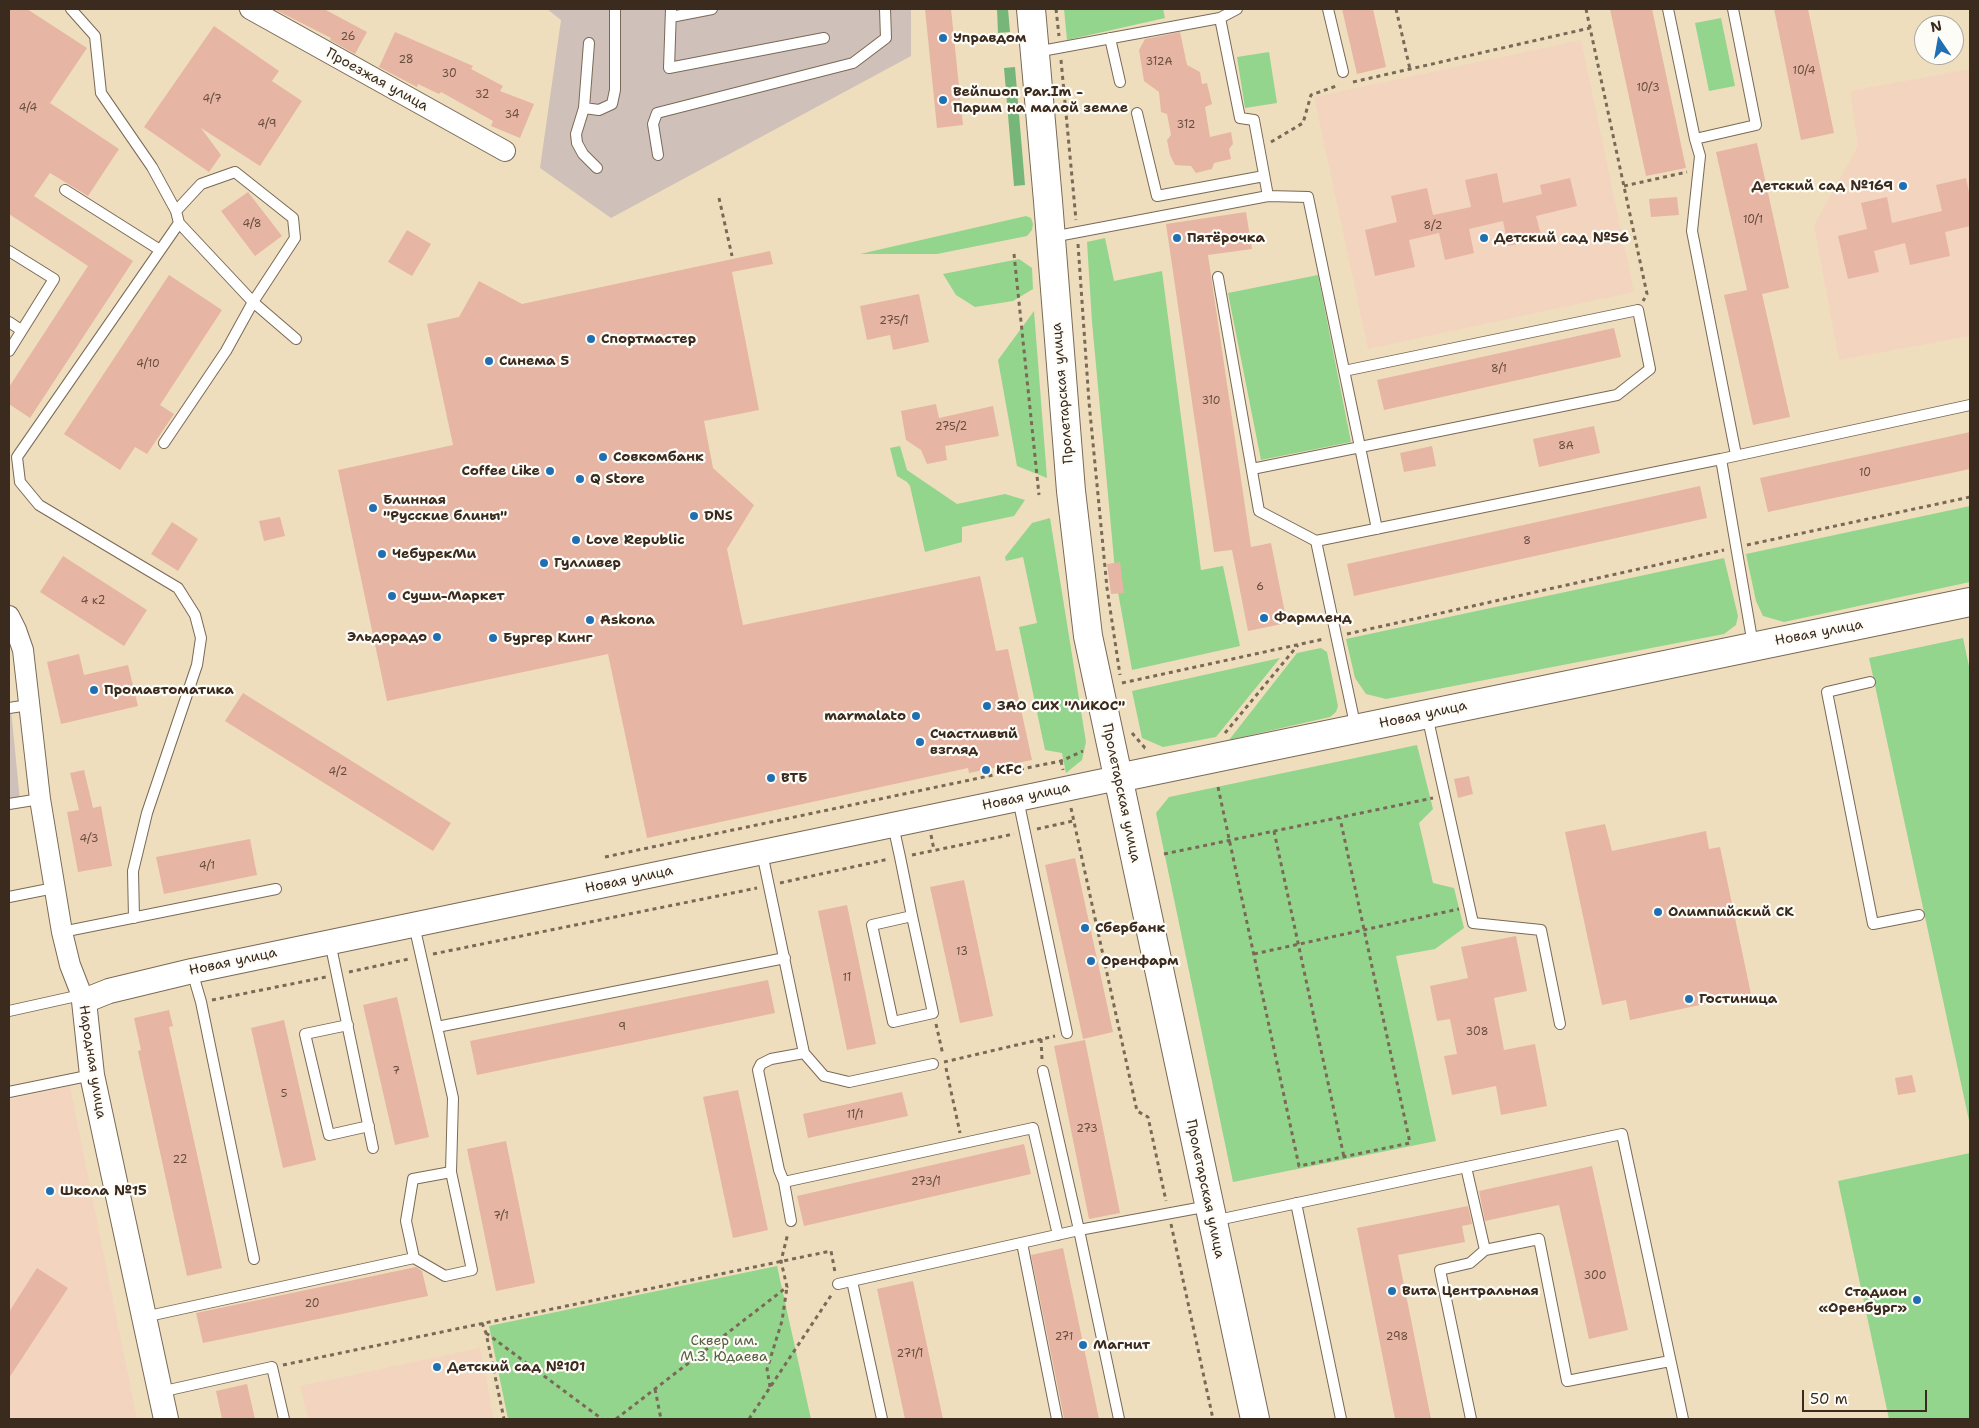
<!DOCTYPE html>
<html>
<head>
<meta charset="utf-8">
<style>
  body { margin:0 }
  #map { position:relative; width:1979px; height:1428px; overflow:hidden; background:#efdebd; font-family:"Shantell Sans",sans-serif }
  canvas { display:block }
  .frame { position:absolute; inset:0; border:10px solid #3b2a1e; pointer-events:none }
  .north { position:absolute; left:1914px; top:15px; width:50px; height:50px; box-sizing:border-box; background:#fdfcf7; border:1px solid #afa8a0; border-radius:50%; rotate:348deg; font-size:14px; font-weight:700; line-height:20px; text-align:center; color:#3b2a1e }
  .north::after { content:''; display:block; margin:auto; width:18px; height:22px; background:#1f6fb2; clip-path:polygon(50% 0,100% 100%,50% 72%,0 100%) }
  .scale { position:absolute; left:1802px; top:1390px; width:125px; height:22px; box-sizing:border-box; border:2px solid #3b2a1e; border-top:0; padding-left:6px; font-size:15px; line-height:18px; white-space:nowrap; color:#3b2a1e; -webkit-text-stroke:4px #fdfcf7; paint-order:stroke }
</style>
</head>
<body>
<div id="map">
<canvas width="1979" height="1428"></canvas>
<div class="frame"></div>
<div class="north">N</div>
<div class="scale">50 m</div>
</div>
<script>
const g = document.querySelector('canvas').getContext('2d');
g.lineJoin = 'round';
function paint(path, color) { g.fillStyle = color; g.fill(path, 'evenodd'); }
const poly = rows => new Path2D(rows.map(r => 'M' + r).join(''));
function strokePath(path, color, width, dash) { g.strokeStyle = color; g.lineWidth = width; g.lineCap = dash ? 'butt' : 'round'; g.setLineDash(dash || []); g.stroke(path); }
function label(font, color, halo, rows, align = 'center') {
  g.font = font + ' "Shantell Sans",sans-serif'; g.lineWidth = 4.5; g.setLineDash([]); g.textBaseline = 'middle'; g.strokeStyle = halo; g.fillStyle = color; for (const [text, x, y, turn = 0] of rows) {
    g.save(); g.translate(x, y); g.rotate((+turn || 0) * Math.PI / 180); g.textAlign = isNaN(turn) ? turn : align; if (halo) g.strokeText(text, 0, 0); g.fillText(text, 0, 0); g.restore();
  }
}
paint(poly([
  [1581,40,1634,292,1368,349,1314,97],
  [1970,69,1970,336,1839,360,1814,225,1858,146,1850,91],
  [70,1086,137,1419,9,1419,9,1100],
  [480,1348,494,1419,308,1419,300,1386]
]), '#f3d4be');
paint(poly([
  [547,9,911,9,911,56,611,218,540,168,561,20],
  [9,689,20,801,9,803]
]), '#cfc0ba');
paint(poly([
  [1064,9,1163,9,1165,18,1067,40],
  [1721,18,1735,86,1709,91,1695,23],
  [1269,52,1277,103,1245,108,1237,57],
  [1026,216,1031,218,1033,224,1032,230,1027,236,937,254,860,254],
  [1105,238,1114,281,1162,271,1201,570,1223,566,1240,646,1132,670,1116,581,1092,322,1087,242],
  [1019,259,1032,268,1033,289,1013,301,975,307,956,295,943,274],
  [1318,275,1351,442,1261,460,1228,293],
  [1034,311,1047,478,1017,466,998,360],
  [900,446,907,470,957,504,1005,494,1025,500,1014,516,962,527,962,542,925,552,910,486,907,482,897,476,890,448],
  [1970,506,1970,582,1784,622,1763,616,1756,601,1746,554],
  [1050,518,1086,742,1082,760,1066,773,1062,753,1045,750,1019,627,1037,623,1023,557,1006,561,1005,557,1032,523],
  [1724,558,1738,616,1736,625,1724,634,1386,699,1366,694,1355,678,1346,639],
  [1963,638,1970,671,1970,1125,1869,658],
  [1321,648,1327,652,1338,706,1336,712,1330,717,1229,740,1297,653],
  [1280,658,1216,737,1163,747,1142,738,1132,691],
  [1417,745,1433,809,1419,823,1433,883,1454,888,1464,928,1435,949,1396,956,1436,1141,1233,1182,1156,813,1169,797],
  [1970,1153,1970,1419,1889,1419,1838,1181],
  [777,1266,811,1419,508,1419,489,1326]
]), '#93d58c');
paint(poly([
  [997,9,1008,9,1010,32,998,33],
  [1015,67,1025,185,1014,186,1004,68]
]), '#76b678');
paint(poly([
  [9,9,27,9,87,48,50,103,119,149,88,196,50,173,34,196,133,261,30,418,9,404,9,387,88,266,9,214],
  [274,9,324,9,367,32,355,54,330,40,331,38],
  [925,9,951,9,963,125,937,128],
  [1342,9,1373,9,1386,67,1357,74],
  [1610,9,1652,9,1686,168,1646,176],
  [1774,9,1808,9,1834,133,1801,140],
  [214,26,279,71,272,81,302,101,260,166,201,128,221,155,209,172,144,127],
  [395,32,473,66,471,69,503,86,500,91,534,104,520,138,491,126,493,121,441,92,439,94,418,84,417,87,379,67],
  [1180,32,1187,65,1200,72,1202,84,1207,83,1212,104,1205,107,1210,137,1231,132,1233,144,1229,149,1231,159,1214,163,1212,169,1196,173,1191,166,1175,165,1170,155,1167,140,1171,135,1167,114,1161,112,1159,92,1144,81,1139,50,1145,39],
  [1757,143,1789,288,1762,294,1790,417,1753,425,1724,295,1747,290,1716,152],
  [1497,173,1503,203,1542,194,1540,185,1570,178,1577,206,1536,216,1542,239,1508,246,1503,221,1469,229,1474,253,1445,260,1439,233,1409,240,1415,267,1375,276,1365,230,1397,222,1391,196,1427,188,1433,215,1471,207,1465,180],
  [1966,178,1970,197,1970,226,1945,232,1950,256,1910,265,1905,243,1874,251,1879,272,1848,279,1838,236,1867,229,1861,203,1887,197,1892,223,1942,211,1936,185],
  [248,192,282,236,255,256,221,211],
  [1677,197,1679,215,1651,217,1649,199],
  [1246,212,1252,249,1208,255,1251,547,1271,543,1287,623,1248,631,1232,550,1214,552,1166,224],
  [407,230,431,244,412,276,388,262],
  [770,251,773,264,732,272,759,410,704,421,713,468,754,505,727,549,743,625,980,576,996,651,1008,649,1032,760,969,773,968,768,647,838,608,654,387,701,338,470,453,445,427,324,459,317,479,281,522,304],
  [169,275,222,310,160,405,174,414,147,454,135,447,120,470,64,434],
  [919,294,929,342,893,350,890,335,867,340,860,306],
  [1614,328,1621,357,1384,410,1377,380],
  [936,404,939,418,993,406,999,436,945,446,947,460,927,464,921,450,906,440,901,411],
  [1594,426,1600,453,1539,467,1533,439],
  [1970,432,1970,469,1768,512,1760,478],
  [1432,446,1436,466,1404,472,1400,453],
  [1700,486,1707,518,1354,596,1347,564],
  [280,517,285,536,264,541,259,521],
  [172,522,198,539,178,571,151,554],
  [63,556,147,610,124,646,40,592],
  [1120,562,1124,593,1111,594,1107,564],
  [79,654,84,675,128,665,138,706,61,724,47,662],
  [243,693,451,823,433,851,225,721],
  [84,770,93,808,101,806,112,866,78,872,67,812,79,810,70,773],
  [1469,776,1473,794,1458,798,1454,779],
  [1605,824,1612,851,1706,831,1709,849,1720,847,1751,994,1630,1020,1626,1000,1602,1005,1565,832],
  [250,839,257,875,164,894,156,857],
  [1075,858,1113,1032,1083,1039,1045,865],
  [964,880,993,1016,960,1023,930,887],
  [847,905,876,1044,847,1050,818,911],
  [1516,936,1527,991,1494,998,1504,1050,1535,1044,1547,1106,1501,1115,1496,1086,1452,1095,1444,1056,1457,1054,1450,1019,1437,1021,1430,986,1468,978,1461,947],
  [768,980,775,1013,477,1075,470,1041],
  [397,997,429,1137,395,1145,363,1005],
  [169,1010,173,1026,169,1027,222,1268,187,1276,138,1051,141,1050,134,1018],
  [284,1020,316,1160,283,1168,251,1028],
  [1085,1040,1120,1213,1089,1219,1054,1046],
  [1912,1075,1916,1092,1898,1095,1895,1078],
  [738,1090,768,1230,733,1238,703,1097],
  [902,1092,908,1116,808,1138,803,1114],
  [506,1141,535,1283,496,1291,467,1149],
  [1024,1144,1031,1174,804,1226,797,1196],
  [1592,1166,1628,1330,1589,1339,1559,1205,1485,1221,1479,1191],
  [1468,1206,1472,1224,1462,1226,1465,1242,1398,1255,1431,1419,1395,1419,1357,1228],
  [1063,1248,1099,1419,1064,1418,1031,1255],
  [416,1267,422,1271,428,1296,203,1343,196,1313],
  [37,1268,68,1288,9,1378,9,1312],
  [913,1281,943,1419,905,1419,877,1289],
  [247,1384,255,1419,222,1419,216,1391]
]), '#e7b5a3');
const service = poly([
  [71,9,95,36,101,93,152,167,176,211,179,223,253,302,296,339],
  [671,9,669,68,824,38],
  [1328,9,1343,72],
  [1668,9,1695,139,1700,156,1692,231,1736,455],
  [671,17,712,9],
  [1220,18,1237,9],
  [1110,38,1120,82],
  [589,43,584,108,599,110,612,104,615,90,615,9],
  [1036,52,1220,18,1240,118,1254,120,1268,196],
  [584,108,576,134,577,143,583,154,597,168],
  [1137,113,1157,196,1264,176],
  [1695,139,1756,125,1733,9],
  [658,155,653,124,657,113,853,63,886,38,885,9],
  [65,190,160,250],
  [1052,237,1268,196,1308,197,1377,529],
  [9,251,54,279,9,351],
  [1218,277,1259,511,1316,541,1721,459],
  [9,322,21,330],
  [164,443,226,351,253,302,295,238,293,218,235,172,201,184,176,211],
  [1252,469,1617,395,1650,369,1638,310,1344,371],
  [1316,541,1356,729],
  [1753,645,1721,459,1970,405],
  [1870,682,1827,692,1873,924,1919,915],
  [9,708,29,705],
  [1427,715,1473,923,1541,930,1560,1024],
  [1018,799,1067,1033],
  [9,804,40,799],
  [893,825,900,857,912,916,933,1013,893,1022,872,925,912,916],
  [762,853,804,1053,771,1059,761,1064,758,1070,779,1170,784,1182,1033,1128,1058,1235],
  [9,897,54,888],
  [134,918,133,871,147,813,197,665,201,638,195,615,178,588,39,505,20,482,17,457,179,223],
  [414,925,453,1098,451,1172,472,1270,445,1276,414,1258,406,1221,413,1179,451,1172],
  [62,932,276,889],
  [330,942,373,1148],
  [192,971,201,1002,254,1259],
  [9,1011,81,995],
  [348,1025,305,1034,329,1135,369,1126],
  [437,1027,785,958],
  [804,1053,824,1076,849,1082,933,1064],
  [1043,1071,1079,1230,1119,1419],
  [9,1092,92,1075],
  [1466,1167,1485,1250],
  [784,1182,791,1221],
  [1296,1203,1341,1419],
  [1213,1221,1622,1134,1683,1419],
  [1022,1243,1057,1419],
  [852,1281,882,1419],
  [838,1284,1079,1230,1209,1206],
  [144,1317,414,1258],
  [160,1392,272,1367,284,1419],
  [1471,1419,1440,1270,1470,1263,1485,1250,1539,1239,1567,1381,1670,1361]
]);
const minor = poly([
  [250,9,505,151],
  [9,616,16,630,23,650,40,799,62,932,70,965,84,1001]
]);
const tertiary = poly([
  [166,1419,92,1075,84,1001,109,991,192,971,1118,778]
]);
const secondary = poly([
  [1031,9,1048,201,1071,491,1088,636,1255,1419],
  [1118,778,1970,602]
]);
strokePath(service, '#7a6956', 12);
strokePath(minor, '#7a6956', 22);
strokePath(tertiary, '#7a6956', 26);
strokePath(secondary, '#7a6956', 30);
strokePath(poly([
  [1056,9,1059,36],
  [1396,9,1410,69],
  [1586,9,1647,294,1643,301],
  [1061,60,1076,220],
  [1353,82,1590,28],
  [1271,142,1303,123,1311,95,1339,85],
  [1624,186,1687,172],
  [719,198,732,256],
  [1078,244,1089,402,1107,588,1120,675],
  [1014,254,1039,495],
  [1747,545,1970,497],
  [1347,634,1724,550],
  [1122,683,1324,639],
  [1132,733,1145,748,1148,749],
  [1225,733,1298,645],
  [1061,761,1063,770],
  [1218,787,1299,1166,1410,1143,1340,818],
  [1071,808,1137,1111,1148,1117,1166,1201],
  [1037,829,1073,821],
  [1274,831,1344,1157],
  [931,835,934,850],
  [1164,854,1433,798],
  [912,855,1014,834],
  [605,857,1041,765,1061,761,1083,751],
  [780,883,889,859],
  [433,954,757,888],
  [1254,954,1459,909],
  [349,972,409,959],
  [212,1000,326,977],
  [936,1024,943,1055],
  [1041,1039,1042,1059],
  [944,1062,1055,1036],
  [946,1068,960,1133],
  [1171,1224,1213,1419],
  [482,1323,486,1333,504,1419],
  [486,1333,602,1419],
  [283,1365,831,1251,835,1272],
  [770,1387,767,1369,782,1321,787,1287],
  [655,1389,661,1419],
  [616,1419,787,1287,781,1261,788,1233],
  [749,1419,832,1294]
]), '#7a6956', 3, [4, 4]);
strokePath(service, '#fff', 10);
strokePath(minor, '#fff', 20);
strokePath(tertiary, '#fff', 24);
strokePath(secondary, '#fff', 28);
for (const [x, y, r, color] of [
  [943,38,5,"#1f6fb2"],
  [943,100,5,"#1f6fb2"],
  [1903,186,5,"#1f6fb2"],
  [1177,238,5,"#1f6fb2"],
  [1484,238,5,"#1f6fb2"],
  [591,339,5,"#1f6fb2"],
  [489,361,5,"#1f6fb2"],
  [603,457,5,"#1f6fb2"],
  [550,471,5,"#1f6fb2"],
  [580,479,5,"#1f6fb2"],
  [373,508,5,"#1f6fb2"],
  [694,516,5,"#1f6fb2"],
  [576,540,5,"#1f6fb2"],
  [382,554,5,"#1f6fb2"],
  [544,563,5,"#1f6fb2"],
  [392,596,5,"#1f6fb2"],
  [1264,618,5,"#1f6fb2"],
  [590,620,5,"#1f6fb2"],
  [437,637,5,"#1f6fb2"],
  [493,638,5,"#1f6fb2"],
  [94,690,5,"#1f6fb2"],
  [987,706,5,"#1f6fb2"],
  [916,716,5,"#1f6fb2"],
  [920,742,5,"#1f6fb2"],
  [986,770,5,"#1f6fb2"],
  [771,778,5,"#1f6fb2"],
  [1658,912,5,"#1f6fb2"],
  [1085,928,5,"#1f6fb2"],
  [1091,961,5,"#1f6fb2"],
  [1689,999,5,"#1f6fb2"],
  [50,1191,5,"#1f6fb2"],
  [1392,1291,5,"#1f6fb2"],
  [1917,1300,5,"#1f6fb2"],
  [1083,1345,5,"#1f6fb2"],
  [437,1367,5,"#1f6fb2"]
]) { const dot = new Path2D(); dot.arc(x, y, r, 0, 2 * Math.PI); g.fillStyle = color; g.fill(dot); strokePath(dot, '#fdfcf7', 2); }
label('11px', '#664d3f', null, [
  ["26",348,37],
  ["28",406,60],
  ["312А",1159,62],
  ["10/4",1804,71],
  ["30",449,74],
  ["10/3",1648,88],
  ["32",482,95],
  ["4/7",212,99],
  ["4/4",28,108],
  ["34",512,115],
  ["4/9",267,124],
  ["312",1186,125],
  ["10/1",1753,220],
  ["4/8",252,224],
  ["8/2",1433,226],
  ["275/1",894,321],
  ["4/10",148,364],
  ["8/1",1499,369],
  ["310",1211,401],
  ["275/2",951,427],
  ["8А",1566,446],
  ["10",1865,473],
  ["8",1527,541],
  ["6",1260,587],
  ["4 к2",93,601],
  ["4/2",338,772],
  ["4/3",89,839],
  ["4/1",207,866],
  ["13",962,952],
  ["11",847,978],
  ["9",622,1027],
  ["308",1477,1032],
  ["7",396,1071],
  ["5",284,1094],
  ["11/1",855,1115],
  ["273",1087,1129],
  ["22",180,1160],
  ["273/1",926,1182],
  ["7/1",501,1216],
  ["300",1595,1276],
  ["20",312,1304],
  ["271",1064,1337],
  ["298",1397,1337],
  ["271/1",910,1354]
]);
label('bold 14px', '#3b2a1e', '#fdfcf7', [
  ["Управдом",953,38],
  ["Вейпшоп Par.Im -",953,92],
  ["Парим на малой земле",953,108],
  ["Детский сад №169",1893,186,"right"],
  ["Пятёрочка",1187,238],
  ["Детский сад №56",1494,238],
  ["Спортмастер",601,339],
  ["Синема 5",499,361],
  ["Совкомбанк",613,457],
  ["Coffee Like",540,471,"right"],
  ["Q Store",590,479],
  ["Блинная",383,500],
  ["\"Русские блины\"",383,516],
  ["DNS",704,516],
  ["Love Republic",586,540],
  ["ЧебурекМи",392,554],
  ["Гулливер",554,563],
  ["Суши-Маркет",402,596],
  ["Фармленд",1274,618],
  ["Askona",600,620],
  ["Эльдорадо",427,637,"right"],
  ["Бургер Кинг",503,638],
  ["Промавтоматика",104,690],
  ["ЗАО СИХ \"ЛИКОС\"",997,706],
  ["marmalato",906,716,"right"],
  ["Счастливый",930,734],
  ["взгляд",930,750],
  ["KFC",996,770],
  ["ВТБ",781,778],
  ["Олимпийский СК",1668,912],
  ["Сбербанк",1095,928],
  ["Оренфарм",1101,961],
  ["Гостиница",1699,999],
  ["Школа №15",60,1191],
  ["Вита Центральная",1402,1291],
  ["Стадион",1907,1292,"right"],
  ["«Оренбург»",1907,1308,"right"],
  ["Магнит",1093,1345],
  ["Детский сад №101",447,1367]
], 'left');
label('14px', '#3b2a1e', '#fdfcf7', [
  ["Проезжая улица",377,80,29],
  ["Пролетарская улица",1063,393,-95],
  ["Новая улица",1819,633,-11],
  ["Новая улица",1423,715,-12],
  ["Пролетарская улица",1121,793,78],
  ["Новая улица",1026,797,-12],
  ["Новая улица",629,880,-12],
  ["Новая улица",233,962,-12],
  ["Народная улица",92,1062,81],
  ["Пролетарская улица",1205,1189,78]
]);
label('14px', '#555d3f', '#fdfcf7', [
  ["Сквер им.",724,1341],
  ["М.З. Юдаева",724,1357]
]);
</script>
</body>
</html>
